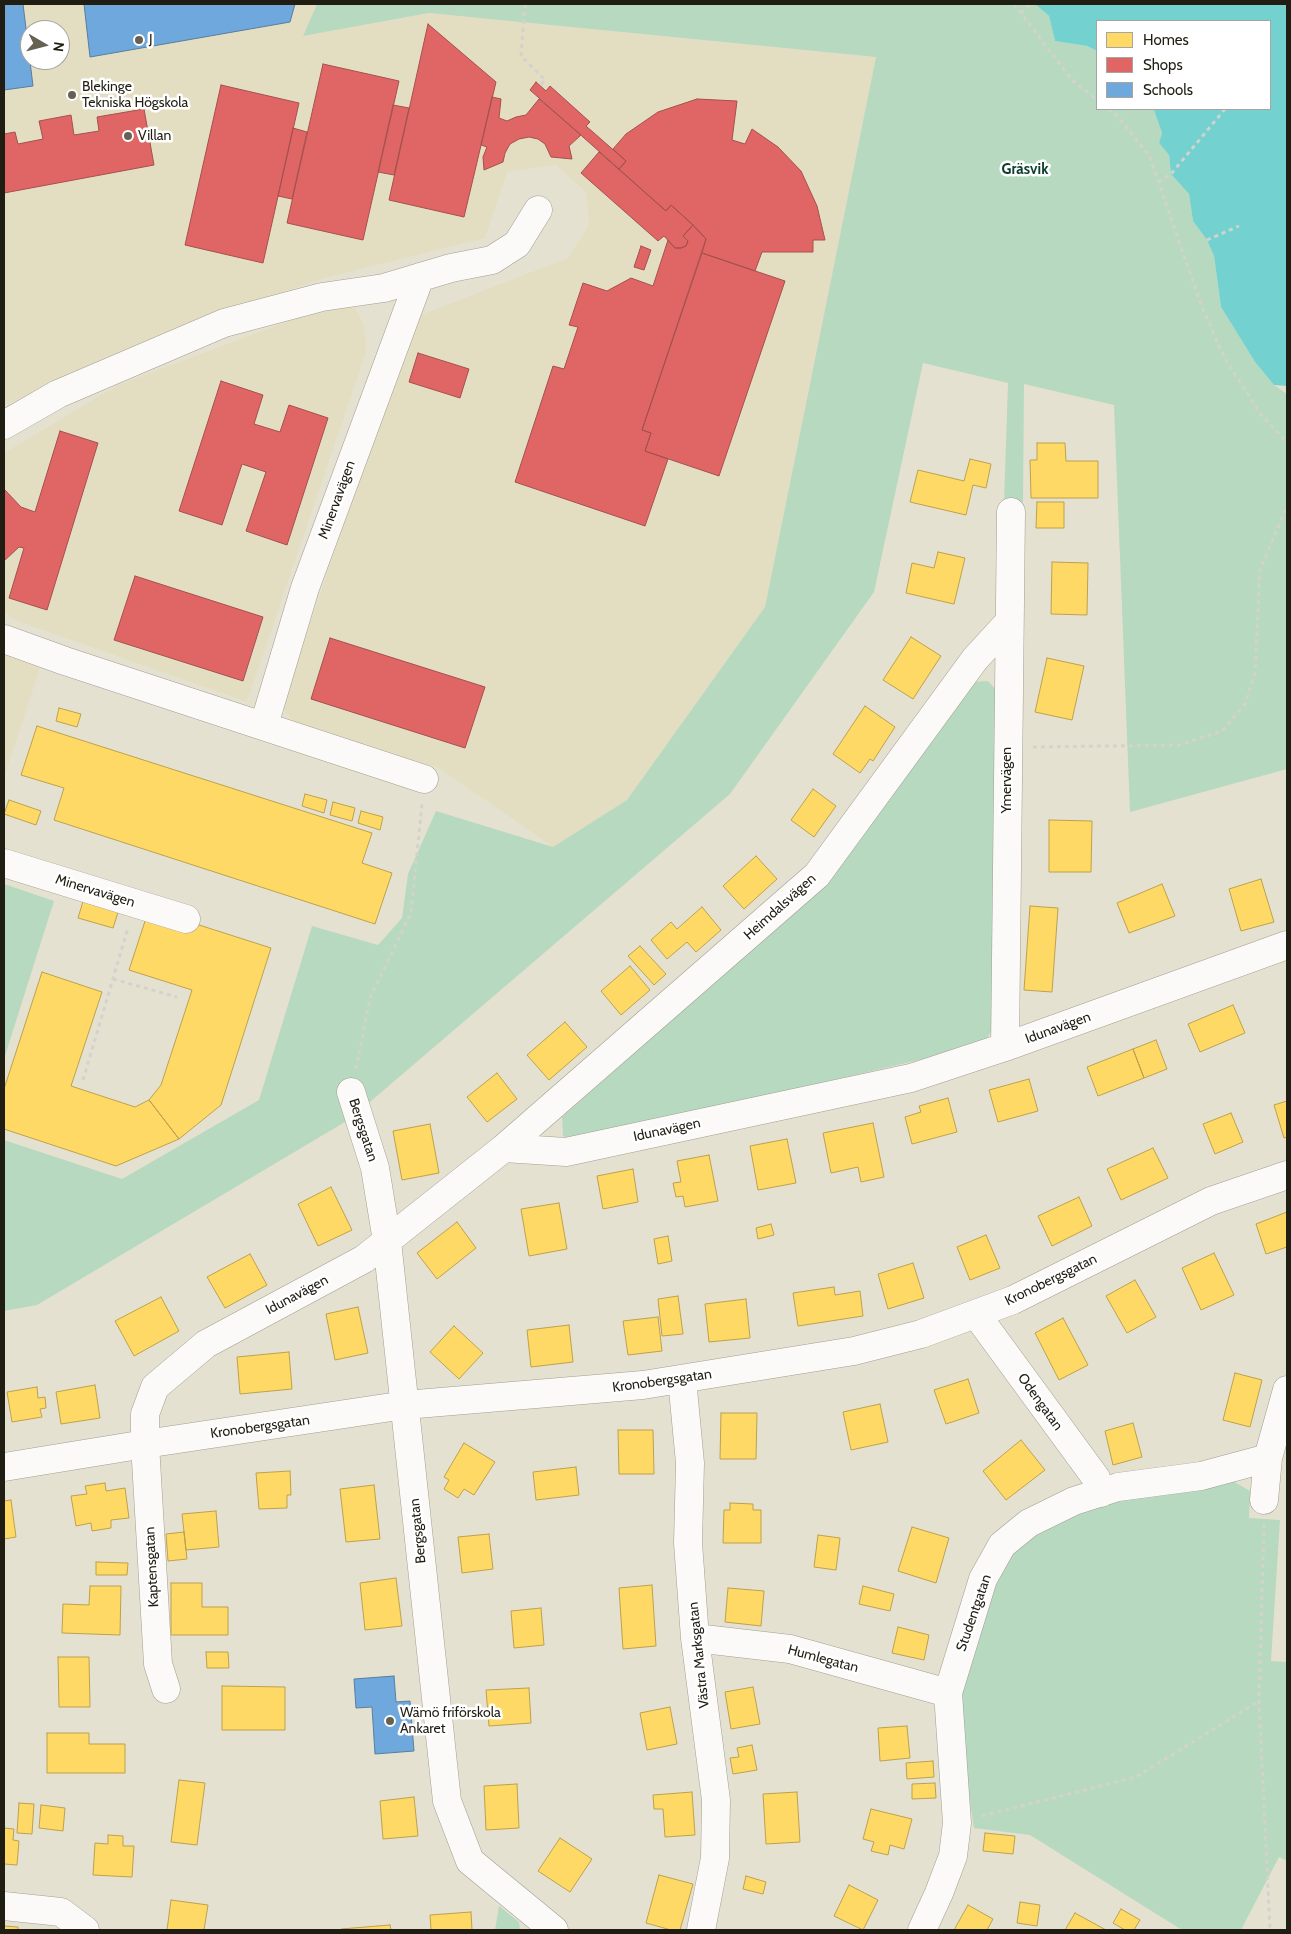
<!DOCTYPE html>
<html>
<head>
<meta charset="utf-8">
<style>
  body { margin:0 }
  #map { position:relative; width:1291px; height:1934px; overflow:hidden; background:#e5e1d0; font-family:Cabin,sans-serif }
  canvas { display:block }
  .frame { position:absolute; inset:0; border:5px solid #201d12; pointer-events:none }
  .legend { position:absolute; left:1096px; top:20px; width:175px; height:90px; box-sizing:border-box; background:#fff; border:1px solid #a6a5a0; margin:0; padding:6px 9px; list-style:none; font-size:15px; color:#201d12 }
  .legend li { display:flex; align-items:center; gap:10px; height:25px }
  .legend b { width:25px; border:1px solid #a6a5a0 }
  .north { position:absolute; left:20px; top:20px; width:50px; height:50px; box-sizing:border-box; background:#fff; border:1px solid #a6a5a0; border-radius:50%; rotate:98deg; font-size:14px; font-weight:700; line-height:20px; text-align:center; color:#201d12 }
  .north::after { content:''; display:block; margin:auto; width:18px; height:22px; background:#656254; clip-path:polygon(50% 0,100% 100%,50% 72%,0 100%) }
</style>
</head>
<body>
<div id="map">
<canvas width="1291" height="1934"></canvas>
<div class="frame"></div>
<ul class="legend">
<li><b style="height:14px;background:#ffd966"></b>Homes</li>
<li><b style="height:14px;background:#e06666"></b>Shops</li>
<li><b style="height:14px;background:#6fa8dc"></b>Schools</li>
</ul>
<div class="north">N</div>
</div>
<script>
const g = document.querySelector('canvas').getContext('2d');
g.lineJoin = 'round';
function paint(path, color) { g.fillStyle = color; g.fill(path, 'evenodd'); }
const poly = rows => new Path2D(rows.map(r => 'M' + r).join(''));
function strokePath(path, color, width, dash) { g.strokeStyle = color; g.lineWidth = width; g.lineCap = dash ? 'butt' : 'round'; g.setLineDash(dash || []); g.stroke(path); }
function label(font, color, halo, rows, align = 'center') {
  g.font = font + ' Cabin,sans-serif'; g.lineWidth = 5; g.setLineDash([]); g.textBaseline = 'middle'; g.strokeStyle = halo; g.fillStyle = color; for (const [text, x, y, turn = 0] of rows) {
    g.save(); g.translate(x, y); g.rotate((+turn || 0) * Math.PI / 180); g.textAlign = isNaN(turn) ? turn : align; if (halo) g.strokeText(text, 0, 0); g.fillText(text, 0, 0); g.restore();
  }
}
paint(poly([
  [4,4,317,4,303,36,429,13,876,57,765,607,627,800,553,847,439,768,293,721,282,707,413,318,568,258,589,225,586,192,556,165,507,172,485,238,328,277,226,311,4,405],
  [30,30,60,30,60,60,30,60],
  [334,304,355,308,365,327,366,352,247,702,12,619,4,612,4,453,118,385],
  [4,652,40,668,4,778]
]), '#e3dec1');
paint(poly([
  [317,4,1035,4,1049,16,1055,41,1087,46,1097,51,1097,109,1154,110,1162,133,1159,143,1169,155,1171,174,1189,194,1193,221,1207,240,1214,256,1221,307,1255,362,1274,385,1287,394,1287,769,1130,812,1114,405,1024,384,1023,502,1004,503,1008,383,923,363,874,592,730,794,350,1119,37,1305,4,1311,4,1140,122,1179,259,1100,312,926,378,945,402,918,408,874,436,811,553,847,627,800,765,607,876,57,429,13,303,36],
  [988,681,999,693,993,1028,983,1045,573,1141,563,1136,562,1117,822,888,973,682],
  [4,884,54,901,4,1059],
  [1231,1480,1250,1491,1249,1518,1280,1520,1271,1661,1287,1662,1287,1861,1279,1857,1241,1930,1182,1930,1030,1835,974,1828,955,1702,996,1577,1013,1551,1044,1522,1101,1504],
  [499,1906,519,1922,520,1930,495,1930]
]), '#b7d9bf');
paint(poly([
  [1035,4,1287,4,1287,386,1274,385,1255,362,1221,307,1214,256,1207,240,1193,221,1189,194,1171,174,1169,155,1159,143,1162,133,1154,110,1147,109,1270,109,1270,21,1097,21,1097,51,1087,46,1055,41,1049,16]
]), '#73d2d0');
const homes = poly([
  [1037,443,1065,443,1066,461,1098,461,1098,498,1031,498,1030,460,1037,460,1037,443],
  [970,459,991,464,986,488,973,485,966,515,910,502,918,470,964,481,970,459],
  [1037,502,1064,502,1064,528,1036,528,1037,502],
  [938,552,965,558,954,604,906,593,912,563,934,568,938,552],
  [1052,562,1088,563,1087,615,1051,614,1052,562],
  [911,637,941,656,913,699,883,680,911,637],
  [1047,658,1084,666,1072,720,1035,712,1047,658],
  [865,706,895,727,873,761,870,759,860,773,833,754,865,706],
  [59,708,81,714,77,727,56,721,59,708],
  [37,726,372,833,362,863,392,873,375,924,54,820,64,788,21,775,37,726],
  [813,789,836,806,814,837,791,820,813,789],
  [305,794,327,800,324,813,302,806,305,794],
  [9,800,41,811,36,825,4,814,9,800],
  [333,802,355,808,352,821,330,815,333,802],
  [361,811,383,817,380,830,358,823,361,811],
  [1049,820,1092,821,1091,872,1049,872,1049,820],
  [756,856,777,879,744,909,723,886,756,856],
  [1261,879,1274,922,1241,931,1229,889,1261,879],
  [1162,884,1175,916,1129,933,1117,903,1162,884],
  [84,898,119,909,113,928,78,918,84,898],
  [1030,906,1058,908,1052,992,1024,990,1030,906],
  [702,907,721,930,696,952,687,942,667,959,651,940,671,922,677,929,702,907],
  [149,909,271,948,221,1105,179,1139,149,1100,161,1085,192,990,129,970,149,909],
  [640,946,666,974,654,985,628,956,640,946],
  [630,966,650,990,621,1015,601,991,630,966],
  [42,972,102,992,71,1086,135,1107,149,1100,179,1139,116,1166,4,1129,4,1089,42,972],
  [1233,1005,1245,1033,1200,1052,1188,1024,1233,1005],
  [565,1022,587,1047,549,1080,527,1055,565,1022],
  [1156,1040,1167,1069,1144,1078,1133,1049,1156,1040],
  [1133,1049,1144,1078,1098,1096,1087,1067,1133,1049],
  [497,1073,517,1099,487,1122,467,1097,497,1073],
  [1029,1079,1038,1111,998,1122,989,1090,1029,1079],
  [948,1098,957,1132,912,1144,905,1117,921,1112,919,1106,948,1098],
  [1287,1101,1287,1137,1284,1138,1274,1105,1287,1101],
  [1231,1113,1243,1142,1215,1154,1203,1124,1231,1113],
  [873,1123,884,1177,861,1182,858,1167,831,1173,823,1133,873,1123],
  [430,1124,439,1173,402,1180,393,1131,430,1124],
  [787,1139,796,1183,758,1190,750,1146,787,1139],
  [1153,1148,1168,1178,1121,1200,1107,1169,1153,1148],
  [709,1155,718,1201,685,1207,683,1196,676,1197,673,1183,681,1182,677,1161,709,1155],
  [633,1169,638,1202,603,1209,597,1176,633,1169],
  [331,1187,352,1230,318,1246,298,1204,331,1187],
  [1079,1197,1092,1226,1052,1246,1038,1216,1079,1197],
  [559,1203,567,1249,529,1256,521,1209,559,1203],
  [1287,1212,1287,1247,1266,1254,1256,1224,1287,1212],
  [457,1222,476,1248,437,1279,417,1253,457,1222],
  [771,1224,774,1235,758,1239,756,1228,771,1224],
  [986,1235,1000,1268,970,1280,957,1247,986,1235],
  [668,1236,672,1261,658,1264,654,1239,668,1236],
  [1214,1253,1234,1295,1201,1310,1182,1268,1214,1253],
  [250,1254,267,1285,225,1308,207,1277,250,1254],
  [913,1263,924,1298,888,1309,878,1274,913,1263],
  [1135,1280,1156,1317,1127,1333,1106,1296,1135,1280],
  [834,1287,835,1295,860,1291,863,1316,798,1326,793,1293,834,1287],
  [678,1296,683,1334,662,1336,658,1299,678,1296],
  [161,1297,179,1331,134,1356,115,1321,161,1297],
  [746,1299,750,1338,709,1342,705,1304,746,1299],
  [358,1307,368,1353,335,1360,326,1314,358,1307],
  [658,1317,662,1351,628,1355,623,1321,658,1317],
  [1063,1318,1088,1365,1059,1380,1035,1333,1063,1318],
  [569,1325,573,1362,531,1367,527,1330,569,1325],
  [454,1326,483,1353,459,1379,430,1352,454,1326],
  [289,1352,292,1389,240,1394,237,1357,289,1352],
  [1235,1373,1262,1380,1250,1427,1223,1420,1235,1373],
  [968,1379,979,1413,946,1424,934,1390,968,1379],
  [95,1385,100,1418,61,1424,56,1392,95,1385],
  [37,1387,38,1398,45,1397,46,1408,40,1409,42,1417,12,1422,7,1392,37,1387],
  [880,1404,888,1442,851,1450,843,1412,880,1404],
  [721,1413,757,1413,756,1459,720,1459,721,1413],
  [1133,1423,1142,1457,1113,1465,1105,1431,1133,1423],
  [618,1430,653,1430,654,1474,619,1474,618,1430],
  [1021,1440,1045,1470,1006,1500,983,1471,1021,1440],
  [464,1443,495,1462,474,1495,464,1489,458,1498,444,1489,449,1480,444,1477,464,1443],
  [576,1467,579,1495,536,1500,533,1472,576,1467],
  [290,1471,291,1495,287,1495,287,1508,259,1509,256,1473,290,1471],
  [105,1483,106,1491,125,1488,129,1518,111,1520,111,1528,92,1531,91,1523,76,1526,71,1496,87,1494,85,1486,105,1483],
  [374,1485,380,1539,346,1542,340,1489,374,1485],
  [11,1500,16,1537,4,1539,4,1501,11,1500],
  [730,1503,753,1504,753,1510,761,1510,761,1543,723,1543,724,1510,730,1510,730,1503],
  [216,1511,219,1547,186,1550,182,1514,216,1511],
  [912,1527,949,1538,936,1583,898,1571,912,1527],
  [184,1532,187,1559,168,1561,166,1534,184,1532],
  [489,1534,493,1569,462,1573,458,1537,489,1534],
  [818,1535,840,1538,836,1570,814,1567,818,1535],
  [96,1562,128,1563,127,1575,96,1575,96,1562],
  [396,1578,402,1626,365,1630,360,1583,396,1578],
  [171,1583,202,1583,202,1607,228,1607,228,1635,171,1635,171,1583],
  [652,1585,656,1646,623,1649,619,1588,652,1585],
  [90,1586,121,1586,120,1635,62,1633,63,1604,89,1605,90,1586],
  [863,1586,894,1594,890,1611,859,1604,863,1586],
  [728,1588,764,1591,761,1626,725,1622,728,1588],
  [541,1608,544,1645,514,1648,511,1611,541,1608],
  [898,1627,929,1635,924,1660,892,1653,898,1627],
  [206,1652,228,1652,229,1668,207,1668,206,1652],
  [58,1657,89,1657,90,1707,59,1707,58,1657],
  [222,1686,285,1687,285,1730,222,1730,222,1686],
  [753,1687,760,1724,731,1729,725,1692,753,1687],
  [529,1688,531,1723,489,1726,486,1690,529,1688],
  [670,1707,677,1744,647,1750,640,1713,670,1707],
  [907,1726,910,1758,880,1761,878,1728,907,1726],
  [47,1733,89,1733,89,1744,125,1744,125,1773,47,1773,47,1733],
  [752,1745,757,1770,733,1774,730,1758,739,1757,737,1748,752,1745],
  [933,1761,934,1777,907,1779,906,1763,933,1761],
  [179,1780,205,1783,197,1845,171,1842,179,1780],
  [935,1783,936,1798,912,1799,912,1784,935,1783],
  [517,1784,519,1828,486,1830,484,1786,517,1784],
  [692,1792,695,1835,665,1837,663,1809,654,1809,653,1795,692,1792],
  [797,1792,800,1842,766,1844,763,1794,797,1792],
  [414,1797,418,1836,383,1839,380,1801,414,1797],
  [19,1803,34,1804,32,1834,17,1833,19,1803],
  [41,1805,65,1808,63,1831,39,1828,41,1805],
  [871,1809,912,1819,904,1849,890,1845,888,1855,871,1851,874,1842,863,1839,871,1809],
  [4,1828,14,1829,13,1840,19,1841,17,1865,4,1864,4,1828],
  [985,1833,1015,1836,1013,1854,983,1851,985,1833],
  [108,1835,123,1836,123,1846,134,1846,132,1877,93,1875,95,1843,108,1844,108,1835],
  [560,1838,592,1859,570,1892,538,1871,560,1838],
  [659,1875,693,1884,680,1930,671,1930,646,1923,659,1875],
  [746,1876,766,1882,763,1894,743,1889,746,1876],
  [849,1885,878,1900,863,1930,834,1916,849,1885],
  [171,1900,208,1905,204,1930,167,1930,171,1900],
  [1020,1902,1040,1905,1037,1926,1017,1923,1020,1902],
  [968,1905,993,1919,987,1930,954,1930,968,1905],
  [1121,1909,1140,1920,1134,1930,1125,1930,1113,1923,1121,1909],
  [471,1912,472,1930,431,1930,430,1915,471,1912],
  [1075,1913,1106,1930,1065,1930,1075,1913],
  [390,1925,391,1930,341,1930,341,1929,390,1925],
  [4,1926,18,1927,18,1930,4,1930,4,1926]
]);
paint(homes, '#ffd966');
strokePath(homes, '#bca14d', 1);
const shops = poly([
  [428,24,496,82,464,217,389,200,428,24],
  [323,64,399,81,363,240,287,223,323,64],
  [536,82,546,91,550,86,590,122,586,126,626,161,619,169,530,90,536,82],
  [221,85,299,103,263,263,185,245,221,85],
  [492,97,501,99,499,118,507,121,516,117,526,115,539,99,581,135,569,146,572,159,551,157,545,144,538,139,529,137,519,139,510,144,505,153,503,162,484,170,483,157,487,147,481,145,492,97],
  [697,99,737,101,732,140,745,144,752,129,778,147,801,171,817,206,825,240,813,240,813,252,762,252,755,271,702,253,706,239,693,225,671,205,666,211,619,169,626,161,613,149,626,134,658,112,697,99],
  [393,105,409,108,394,175,378,172,393,105],
  [144,109,154,165,4,193,4,134,15,132,18,144,43,139,39,121,71,115,74,135,99,131,97,117,144,109],
  [293,128,307,132,292,199,278,196,293,128],
  [599,152,666,211,671,205,693,225,683,236,688,241,686,246,681,248,675,248,664,236,658,241,581,173,599,152],
  [693,225,706,239,642,430,651,433,645,451,668,459,645,526,515,482,553,366,564,369,578,327,569,325,583,283,607,291,631,278,653,286,668,240,675,248,681,248,686,246,688,241,683,236,693,225],
  [641,246,651,250,644,270,634,267,641,246],
  [702,253,785,281,719,476,645,451,651,433,642,430,702,253],
  [418,353,469,369,460,398,409,382,418,353],
  [221,381,263,395,254,424,280,432,289,405,328,418,287,545,246,531,266,472,242,464,222,525,179,511,221,381],
  [60,431,98,443,47,610,9,598,24,548,19,547,4,561,4,489,21,507,35,512,60,431],
  [135,576,263,617,243,681,114,640,135,576],
  [330,638,485,687,465,748,311,699,330,638]
]);
paint(shops, '#e06666');
strokePath(shops, '#a6504d', 1);
const schools = poly([
  [4,4,23,4,33,86,4,90,4,4],
  [84,4,295,4,290,22,90,57,84,4],
  [394,1676,396,1702,410,1701,414,1751,375,1754,372,1707,356,1708,354,1679,394,1676]
]);
paint(schools, '#6fa8dc');
strokePath(schools, '#577e9f', 1);
const minor = poly([
  [4,425,58,394,224,323,322,297,384,288,451,268,492,260,517,244,538,210],
  [4,639,65,661,424,779],
  [264,725,305,588,420,277],
  [4,863,186,919],
  [1005,1047,1011,512],
  [351,1092,375,1168,387,1241,447,1801,470,1861,554,1930],
  [504,1148,817,875,975,659,1009,622],
  [976,1314,1096,1478,1101,1493],
  [682,1379,690,1463,688,1543,695,1638,716,1800,715,1858,701,1930],
  [4,1467,145,1444,405,1405,643,1385,854,1351,921,1334,1013,1300,1211,1201,1287,1175],
  [1264,1500,1268,1458,1287,1390],
  [695,1638,790,1649,948,1693],
  [166,1689,158,1664,145,1444,145,1414,155,1387,206,1344,364,1259,504,1148,566,1152,911,1078,1005,1047,1287,945],
  [4,1906,61,1912,85,1930],
  [922,1930,939,1893,953,1856,957,1823,948,1693,983,1579,1002,1545,1029,1523,1074,1501,1118,1487,1201,1476,1268,1458]
]);
strokePath(minor, '#a19e91', 29);
strokePath(poly([
  [525,4,521,56,545,80,540,86],
  [1014,4,1072,80,1097,100],
  [1021,13,1030,4],
  [1108,109,1118,117,1149,155,1202,307,1224,357,1261,415,1287,442],
  [1158,182,1171,174,1225,109],
  [1207,240,1239,226],
  [1033,747,1179,745,1222,731,1245,704,1255,673,1260,570,1287,506],
  [113,979,177,997],
  [356,1069,370,998,411,913,422,804],
  [83,1080,128,928],
  [1264,1524,1259,1701,1270,1930],
  [982,1816,1136,1777,1259,1701]
]), '#d3d2cd', 3, [4, 4]);
strokePath(minor, '#fbfaf8', 28);
for (const [x, y, r, color] of [
  [139,40,5,"#656254"],
  [72,95,5,"#656254"],
  [128,136,5,"#656254"],
  [390,1721,5,"#656254"]
]) { const dot = new Path2D(); dot.arc(x, y, r, 0, 2 * Math.PI); g.fillStyle = color; g.fill(dot); strokePath(dot, '#fff', 2); }
label('14px', '#201d12', '#fff', [
  ["J",149,40],
  ["Blekinge",82,87],
  ["Tekniska Högskola",82,103],
  ["Villan",138,136],
  ["Wämö friförskola",400,1713],
  ["Ankaret",400,1729]
], 'left');
label('14px', '#201d12', '#fff', [
  ["Minervavägen",337,500,-70],
  ["Ymervägen",1007,780,-90],
  ["Minervavägen",95,891,17],
  ["Heimdalsvägen",780,907,-42],
  ["Idunavägen",1058,1028,-20],
  ["Bergsgatan",363,1130,72],
  ["Idunavägen",667,1130,-12],
  ["Kronobergsgatan",1051,1280,-26],
  ["Idunavägen",297,1295,-28],
  ["Kronobergsgatan",662,1381,-8],
  ["Odengatan",1040,1402,54],
  ["Kronobergsgatan",260,1427,-8],
  ["Bergsgatan",418,1531,-96],
  ["Kaptensgatan",152,1567,-93],
  ["Studentgatan",974,1613,-71],
  ["Västra Marksgatan",699,1655,-96],
  ["Humlegatan",823,1659,15]
]);
label('bold 15px', '#0b3e2e', '#fff', [
  ["Gräsvik",1025,170]
]);
</script>
</body>
</html>
